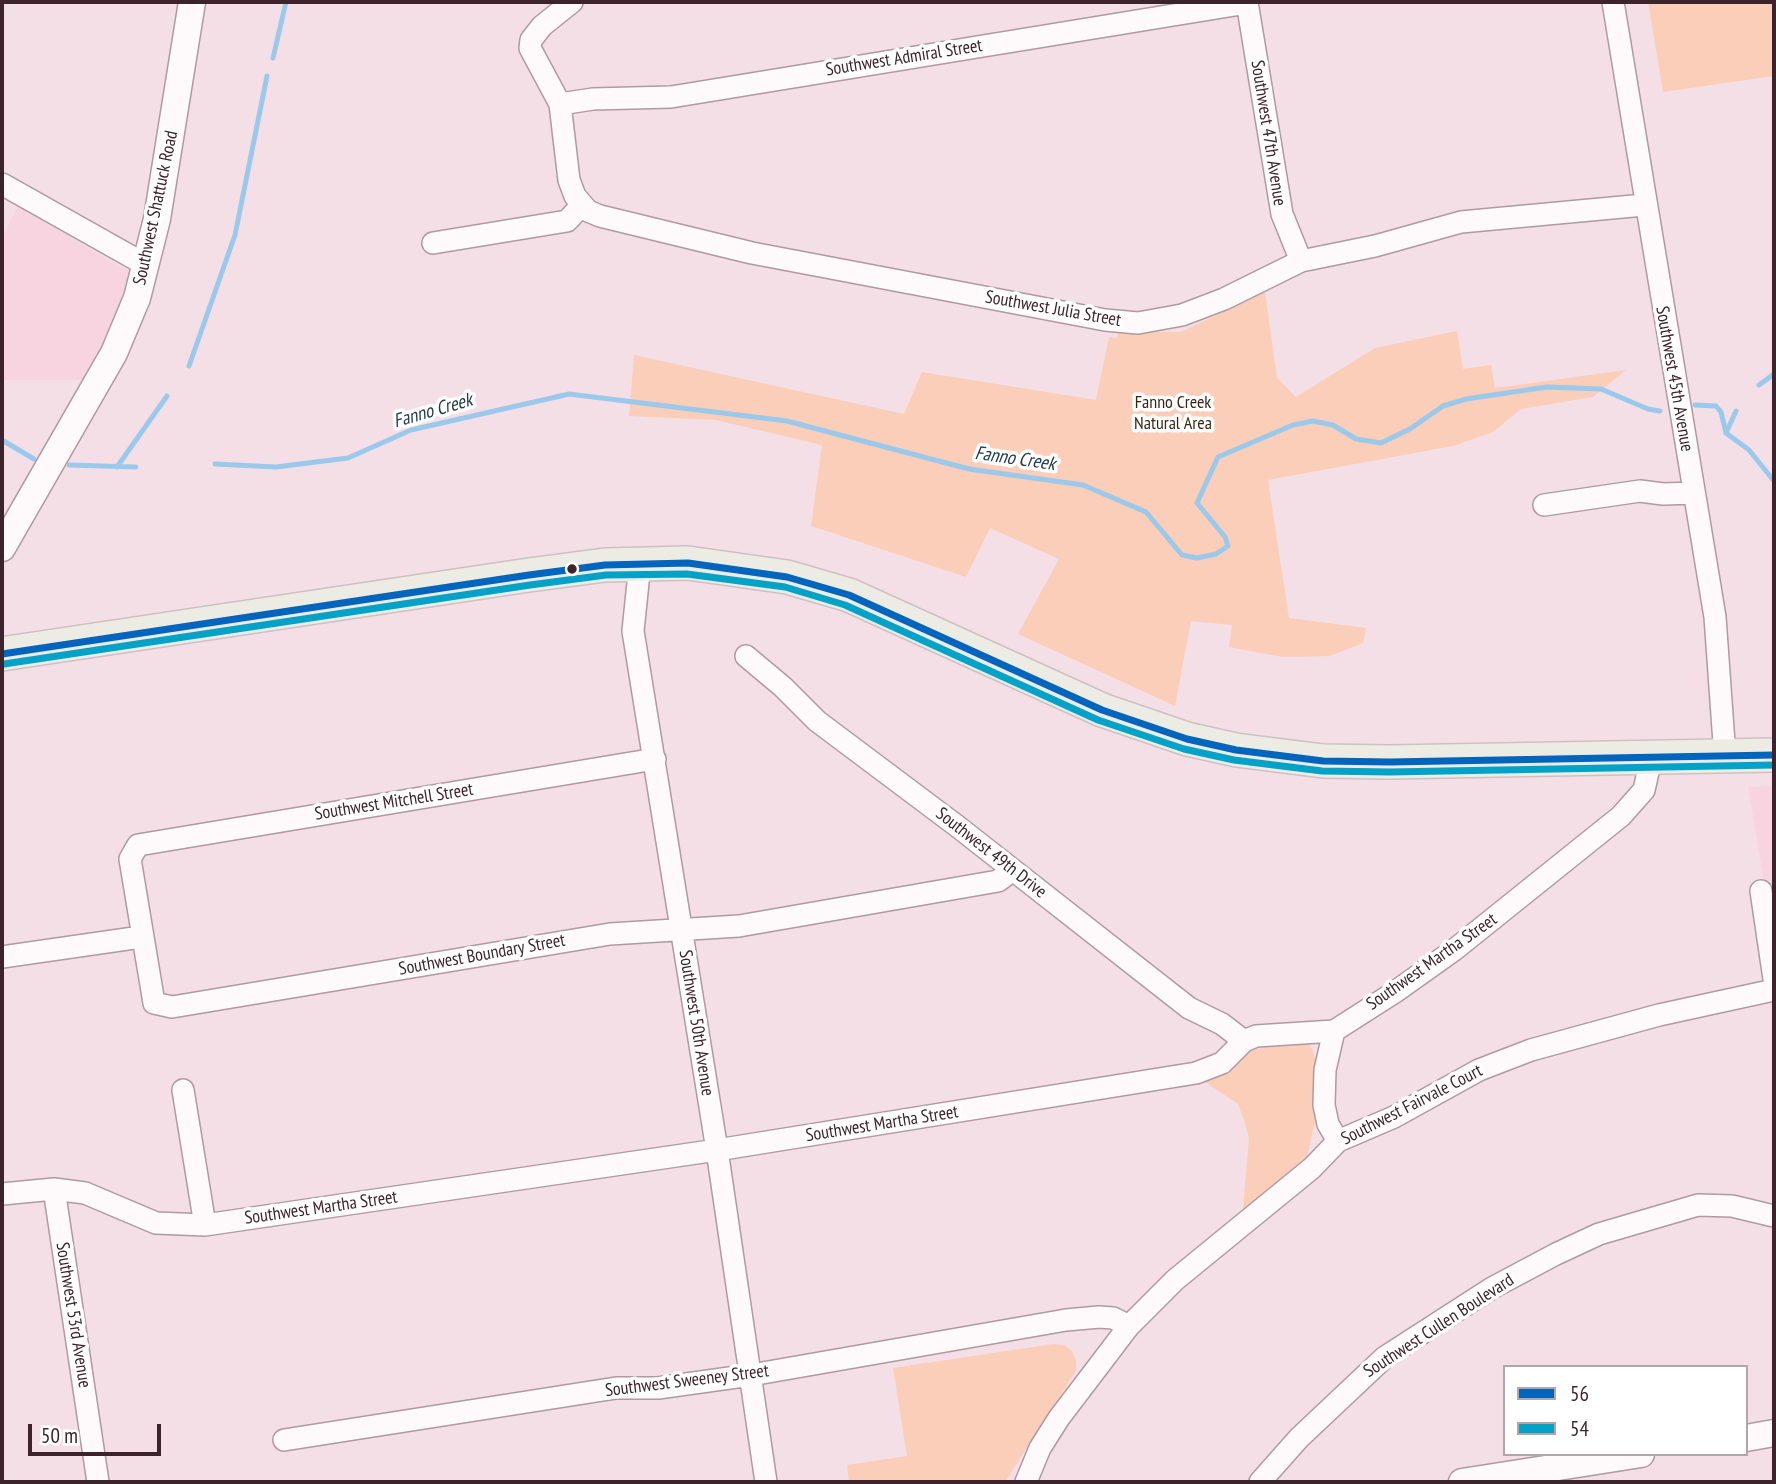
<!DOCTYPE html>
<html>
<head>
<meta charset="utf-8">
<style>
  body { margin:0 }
  #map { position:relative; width:1776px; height:1484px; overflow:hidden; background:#f5dfe6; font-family:"PT Sans Narrow",sans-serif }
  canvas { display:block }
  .frame { position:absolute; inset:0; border:4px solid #3d242c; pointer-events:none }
  .legend { position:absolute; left:1503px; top:1365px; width:245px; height:91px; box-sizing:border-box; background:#fff; border:2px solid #b1a7ab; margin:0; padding:9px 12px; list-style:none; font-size:21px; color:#3d242c }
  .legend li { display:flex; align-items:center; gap:14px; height:35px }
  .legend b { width:35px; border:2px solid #b1a7ab }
  .scale { position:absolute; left:28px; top:1424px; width:133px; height:32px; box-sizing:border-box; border:4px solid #3d242c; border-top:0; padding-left:9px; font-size:21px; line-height:24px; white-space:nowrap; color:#3d242c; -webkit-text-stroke:5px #fff; paint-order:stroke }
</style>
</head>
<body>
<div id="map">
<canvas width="1776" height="1484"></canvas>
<div class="frame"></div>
<ul class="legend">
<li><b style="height:9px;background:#0065bd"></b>56</li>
<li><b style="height:9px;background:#03a2c6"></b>54</li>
</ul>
<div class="scale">50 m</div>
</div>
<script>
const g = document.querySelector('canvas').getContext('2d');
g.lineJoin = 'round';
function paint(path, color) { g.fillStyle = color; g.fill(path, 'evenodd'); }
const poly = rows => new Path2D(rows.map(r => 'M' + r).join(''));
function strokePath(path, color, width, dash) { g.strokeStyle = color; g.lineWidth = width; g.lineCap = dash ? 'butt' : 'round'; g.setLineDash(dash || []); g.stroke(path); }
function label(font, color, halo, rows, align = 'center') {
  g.font = font + ' "PT Sans Narrow",sans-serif'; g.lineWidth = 7; g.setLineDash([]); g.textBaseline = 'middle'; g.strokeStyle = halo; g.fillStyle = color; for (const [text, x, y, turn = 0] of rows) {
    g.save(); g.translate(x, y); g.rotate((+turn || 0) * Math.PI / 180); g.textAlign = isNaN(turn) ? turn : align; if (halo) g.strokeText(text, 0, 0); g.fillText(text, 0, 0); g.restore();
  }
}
paint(poly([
  [18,207,130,272,119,316,87,380,2,380,2,238],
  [1774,786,1774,892,1766,893,1748,787]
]), '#f7d4df');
paint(poly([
  [1648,2,1774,2,1774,76,1663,92],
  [1265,292,1277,378,1296,397,1375,348,1457,331,1463,369,1491,365,1495,388,1626,370,1593,397,1521,409,1493,432,1453,446,1268,480,1289,618,1366,628,1363,643,1330,656,1283,657,1229,647,1232,625,1191,621,1175,706,1018,634,1059,559,990,528,966,577,811,526,822,445,716,420,629,416,634,355,904,414,922,372,1096,400,1109,337,1117,338,1118,331,1181,332],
  [1305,1042,1312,1048,1316,1061,1313,1098,1316,1119,1307,1157,1291,1177,1243,1209,1249,1138,1244,1120,1238,1104,1202,1080,1243,1054,1273,1043],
  [1053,1344,1064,1345,1072,1351,1076,1361,1076,1371,1005,1482,849,1482,847,1465,907,1456,893,1368]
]), '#faceb9');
strokePath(poly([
  [273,58,286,2],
  [189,366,235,235,267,76],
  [1759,385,1774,374],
  [1695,405,1716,406,1721,412,1726,433,1749,450,1774,481],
  [1726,433,1736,411],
  [2,440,34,459],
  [215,464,276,467,348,458,411,430,569,394,787,421,969,469,1083,485,1146,512,1182,555,1197,558,1216,554,1228,546,1225,537,1197,503,1218,457,1293,425,1313,421,1333,425,1356,439,1381,443,1410,429,1443,406,1466,399,1547,387,1601,389,1648,409,1660,411],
  [69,465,136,467],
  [117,467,167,396]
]), '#9ac9ec', 5);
const minor = poly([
  [572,2,542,26,531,40,530,48,560,104,569,180,575,196,588,211,600,216,752,253,1105,320,1138,323,1182,315,1224,299,1301,261,1375,246,1461,222,1644,205],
  [1247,2,1282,214,1301,261],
  [1613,2,1715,617,1725,757],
  [560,104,593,99,671,97,1247,3],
  [2,184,146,265],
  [433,243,567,221,582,205],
  [1544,505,1640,491,1663,494,1694,493],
  [640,563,633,631,717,1150,766,1482],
  [746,656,783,687,817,721,957,826,1189,1008,1222,1024,1244,1041],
  [655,759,138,845,130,859,154,1003,172,1007,610,934,739,926,998,881,1013,870],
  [1761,891,1774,979],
  [2,957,141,937],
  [1334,1031,1325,1070,1324,1105,1328,1124,1338,1141],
  [183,1090,205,1225],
  [54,1189,98,1482],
  [2,1194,54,1189,85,1193,156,1223,205,1225,717,1150,1196,1073,1222,1063,1244,1041,1256,1036,1334,1031,1395,992,1454,950,1621,816,1644,790,1651,759],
  [284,1440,616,1388,658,1388,751,1375,1066,1320,1099,1317,1113,1318,1129,1326],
  [1026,1482,1040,1448,1059,1418,1129,1326,1175,1280,1312,1168,1338,1141,1394,1117,1479,1070,1531,1050,1659,1015,1774,990],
  [1260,1482,1299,1438,1385,1357,1492,1288,1556,1254,1599,1234,1698,1205,1732,1206,1774,1216]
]);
const tertiary = poly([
  [2,548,114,353,137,298,157,219,192,2],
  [1746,1438,1774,1433],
  [1462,1482,1641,1454]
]);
const primary = poly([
  [2,654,529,575,605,565,688,563,787,577,849,595,1102,710,1187,739,1236,750,1323,761,1390,762,1774,755]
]);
strokePath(minor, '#af9aa1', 24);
strokePath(tertiary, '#af9aa1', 29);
strokePath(primary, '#cdc0c4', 36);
strokePath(minor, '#fefafb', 21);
strokePath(tertiary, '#fefafb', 26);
strokePath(primary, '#edece4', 33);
strokePath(poly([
  [2,654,529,575,605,565,688,563,787,577,849,595,1102,710,1187,739,1236,750,1323,761,1390,762,1774,755]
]), '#0065bd', 7);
strokePath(poly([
  [4,664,530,585,606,575,687,574,785,587,845,605,1098,720,1184,749,1234,760,1322,771,1390,772,1774,765]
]), '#03a2c6', 7);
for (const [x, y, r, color] of [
  [572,569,6,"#3d242c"]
]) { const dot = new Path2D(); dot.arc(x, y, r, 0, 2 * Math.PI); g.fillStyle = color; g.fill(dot); strokePath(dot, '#fff', 2.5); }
label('18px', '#3d242c', '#fff', [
  ["Southwest Admiral Street",904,58,-9],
  ["Southwest 47th Avenue",1268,133,81],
  ["Southwest Shattuck Road",156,208,-78],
  ["Southwest Julia Street",1053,309,10],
  ["Southwest 45th Avenue",1674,379,80],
  ["Southwest Mitchell Street",394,802,-9],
  ["Southwest 49th Drive",991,853,38],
  ["Southwest Boundary Street",482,955,-10],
  ["Southwest Martha Street",1432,962,-35],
  ["Southwest 50th Avenue",696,1023,81],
  ["Southwest Fairvale Court",1412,1105,-27],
  ["Southwest Martha Street",882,1124,-9],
  ["Southwest Martha Street",321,1208,-8],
  ["Southwest 53rd Avenue",73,1315,81],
  ["Southwest Cullen Boulevard",1439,1326,-33],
  ["Southwest Sweeney Street",687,1381,-7]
]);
label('18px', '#3a2617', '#fff', [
  ["Fanno Creek",1173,403],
  ["Natural Area",1173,424]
]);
label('italic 19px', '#233b4a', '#fff', [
  ["Fanno Creek",433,411,-16],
  ["Fanno Creek",1015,459,8]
]);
</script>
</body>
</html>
